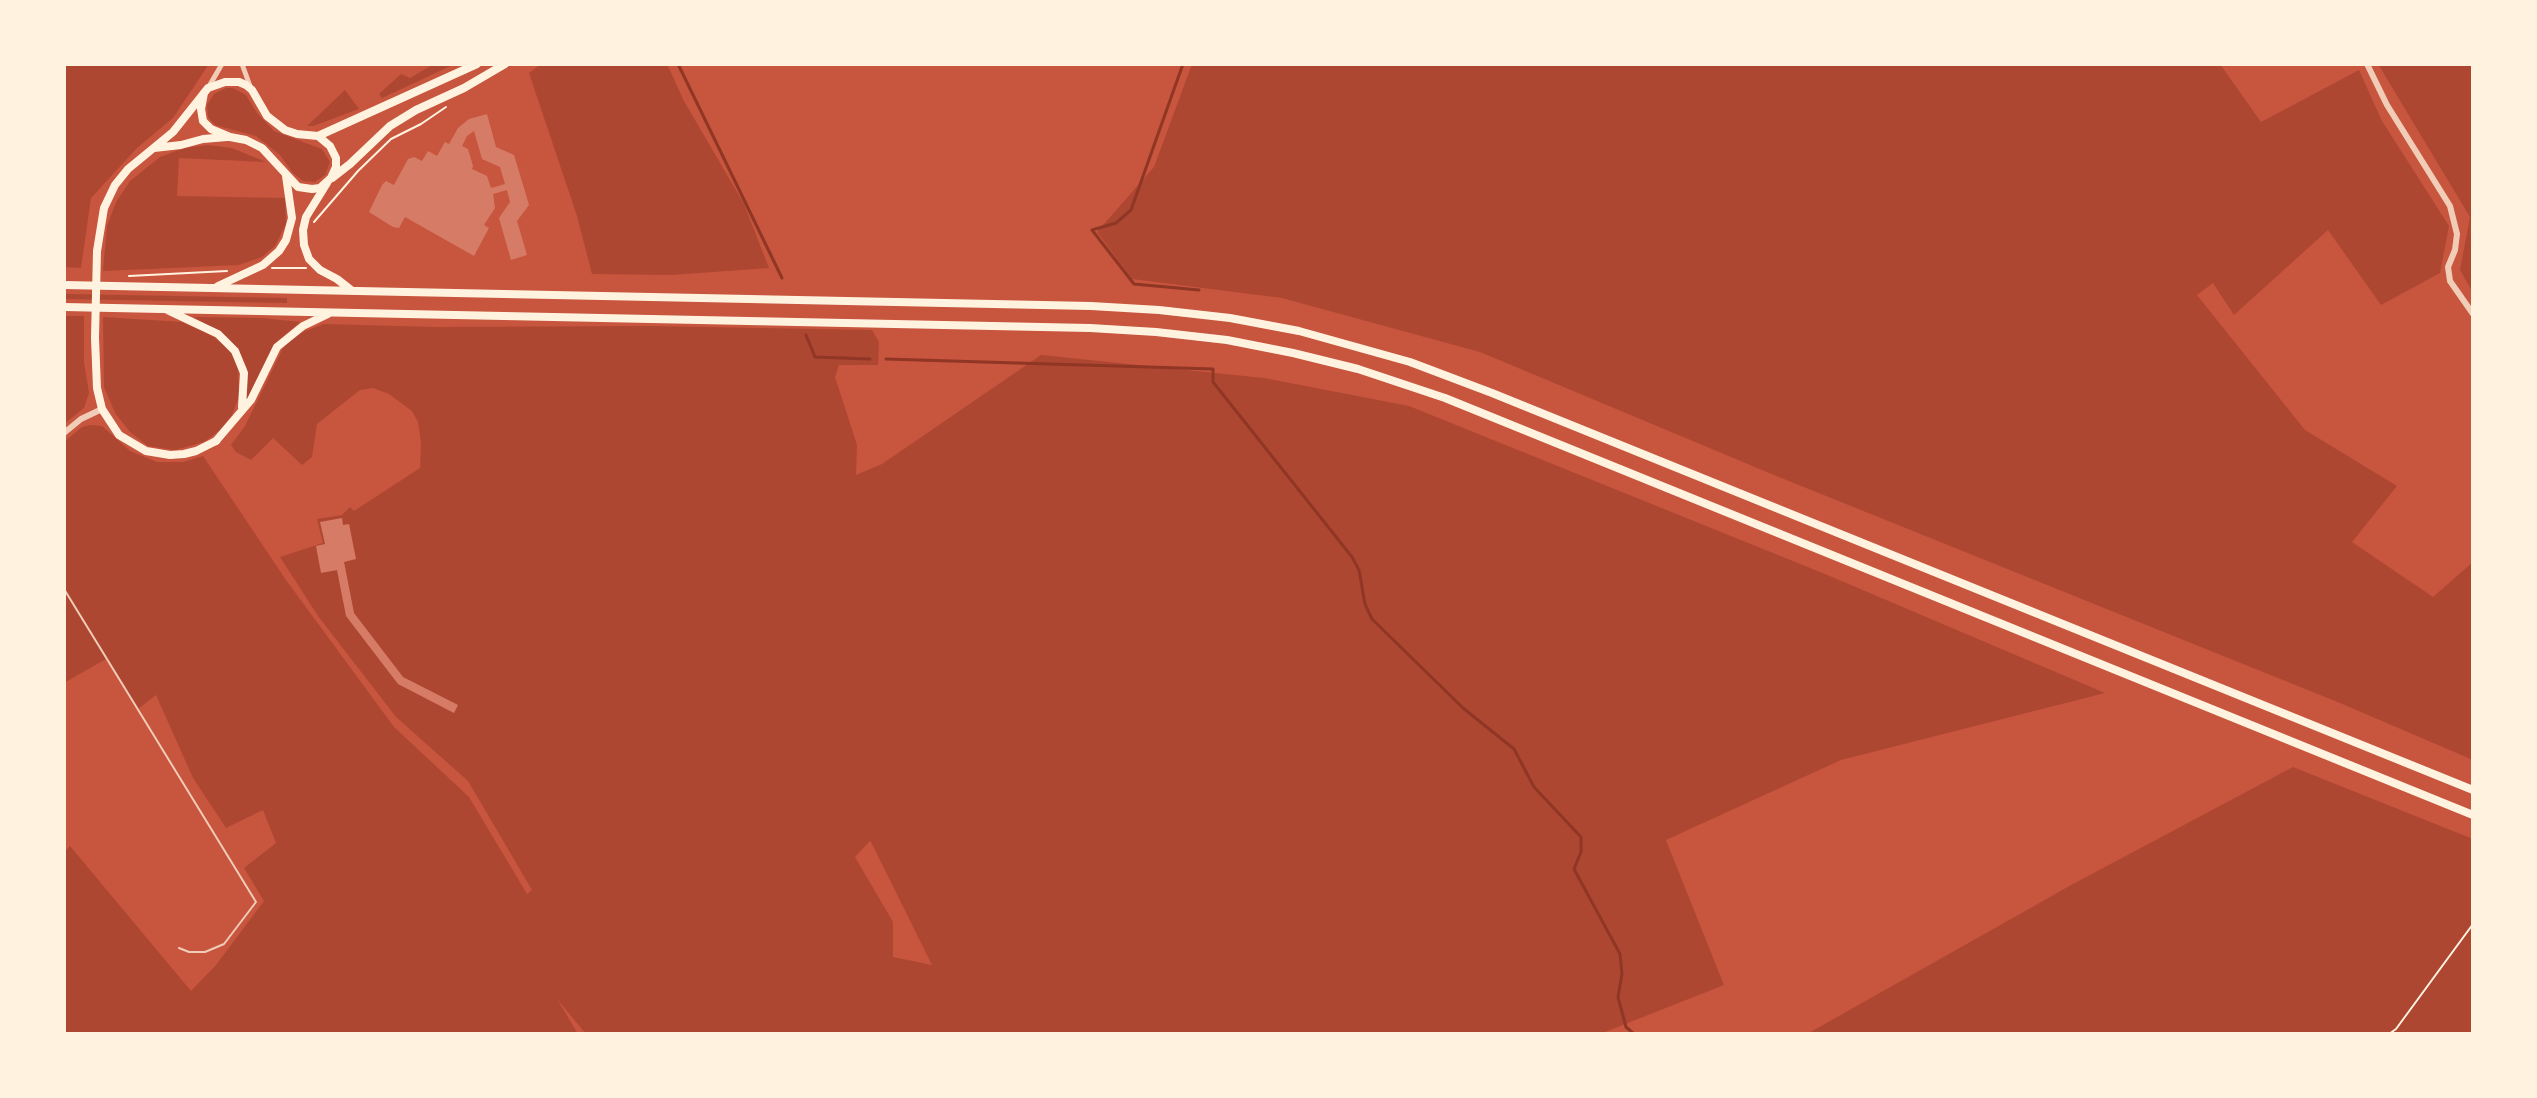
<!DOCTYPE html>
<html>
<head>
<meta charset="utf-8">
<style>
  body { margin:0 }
  #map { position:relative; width:2537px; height:1098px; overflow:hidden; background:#c8553d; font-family:Poppins,sans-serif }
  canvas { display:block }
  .frame { position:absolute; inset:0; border:66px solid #fff3e0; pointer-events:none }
</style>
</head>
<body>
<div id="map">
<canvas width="2537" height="1098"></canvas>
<div class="frame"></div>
</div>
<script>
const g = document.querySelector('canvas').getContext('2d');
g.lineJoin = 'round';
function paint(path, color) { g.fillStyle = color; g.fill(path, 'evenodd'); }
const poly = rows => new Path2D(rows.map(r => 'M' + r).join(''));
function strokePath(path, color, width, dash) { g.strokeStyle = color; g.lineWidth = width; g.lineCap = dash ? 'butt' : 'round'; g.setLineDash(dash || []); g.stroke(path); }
paint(poly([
  [64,64,209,64,173,118,137,148,91,198,81,268,64,267],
  [434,64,455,64,382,98,379,94,401,74,410,78],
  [541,64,667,64,684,101,744,204,769,268,671,275,592,274,577,216,529,73],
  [1192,64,2220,64,2261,122,2359,70,2382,121,2449,226,2440,273,2381,305,2328,230,2234,315,2213,283,2197,295,2305,430,2397,486,2352,542,2433,597,2473,562,2473,760,2340,703,1774,475,1480,352,1282,298,1132,279,1097,232,1154,167],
  [2378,64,2473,64,2473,293,2460,270,2470,217],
  [226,88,233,88,246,95,257,113,274,131,322,149,330,162,325,175,315,182,303,181,293,173,280,155,256,136,215,125,208,117,207,105,214,94],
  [345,90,359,109,313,126,307,126],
  [208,145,232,148,266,162,179,158,177,196,285,198,286,224,275,246,262,257,239,265,103,271,107,226,116,202,130,181,160,157,184,148],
  [64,294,287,298,287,303,64,299],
  [64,316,84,316,84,362,89,393,84,408,64,424],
  [103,317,182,322,212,336,228,348,238,366,239,396,232,415,220,430,204,442,175,450,148,446,130,432,115,413,104,387],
  [194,317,262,318,300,322,278,341,271,352,247,399,247,368,239,351,227,337],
  [324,324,434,327,648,326,872,330,879,342,878,365,839,365,835,377,857,445,856,475,882,464,1041,355,1264,378,1409,406,1825,574,2105,693,1841,760,1666,840,1724,985,1600,1034,586,1034,557,999,578,1034,64,1034,64,852,70,846,191,991,216,965,264,901,244,868,276,843,263,810,226,828,193,778,156,695,138,709,106,659,64,683,64,442,82,427,90,425,102,426,130,451,157,462,183,462,203,456,286,580,394,727,469,797,527,894,532,890,468,781,396,717,318,616,280,557,323,543,317,519,342,515,350,507,354,511,420,468,421,443,418,422,412,411,389,394,373,388,360,390,317,424,312,457,302,465,273,438,251,460,236,452,231,445,245,426,285,344,295,335],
  [870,841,871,842,932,965,893,957,893,922,855,857],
  [2293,767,2473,839,2473,1034,1807,1034,2073,884]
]), '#ae4732');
strokePath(poly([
  [678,64,782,278],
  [1183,64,1131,210,1116,223,1092,230,1134,284,1199,290],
  [806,335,815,357,870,359],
  [886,359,1213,369,1213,382,1352,557,1359,570,1365,604,1372,619,1463,708,1514,749,1534,787,1581,837,1581,852,1574,869,1620,954,1622,974,1618,997,1626,1027,1634,1034]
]), '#8f3625', 3);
paint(poly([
  [487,114,496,147,514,155,524,188,529,205,517,221,527,255,511,260,499,218,510,202,507,190,493,194,495,208,484,225,489,228,474,256,405,217,399,228,393,227,369,212,382,185,386,181,394,185,408,159,414,157,422,161,428,151,437,156,445,142,449,144,458,128,469,119],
  [474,131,482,159,500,167,505,184,491,188,487,176,472,169,473,166,468,149,462,146,467,136],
  [342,518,343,525,349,524,356,559,344,562,354,613,403,677,458,705,454,713,398,684,346,616,337,570,321,573,316,546,325,544,320,522]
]), '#d67c66');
strokePath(poly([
  [314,222,358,171,391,139,421,124,446,107],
  [272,268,306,268],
  [129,276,227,271],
  [2389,1034,2396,1029,2473,924]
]), '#fff3e0', 2);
strokePath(poly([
  [64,589,256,902,224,944,205,952,189,952,179,948]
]), '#f1ccb7', 2);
strokePath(poly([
  [242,64,250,86],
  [208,88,222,64]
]), '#f1ccb7', 5);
strokePath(poly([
  [2367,64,2387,105,2450,206,2457,234,2455,250,2448,267,2450,281,2473,314],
  [64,433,81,419,102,409]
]), '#f1ccb7', 6);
strokePath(poly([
  [204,93,201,109,203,121,211,129,230,137,246,140,262,148,298,187,312,189,320,188,331,178,336,167,336,158,330,146,318,136,297,134,285,130,267,116,252,90,246,85,239,82,225,82,208,88,173,132,128,169,115,185,104,208,97,251,95,338,97,388,102,409,119,435,146,451,170,455,184,454,196,451,216,441],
  [318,136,477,64],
  [154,148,181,145,203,139,227,137],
  [332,178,350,164,390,126,416,110,464,88,505,64]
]), '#fff3e0', 8);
strokePath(poly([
  [327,183,306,217,303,230,304,245,309,259,320,270,337,279,351,290],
  [64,285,1091,306,1159,310,1230,318,1299,331,1410,362,1492,393,2473,790],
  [218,286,263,265,279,251,286,240,292,218,286,176],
  [64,307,1090,328,1156,332,1227,340,1293,353,1358,369,1445,398,2473,815],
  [167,310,218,334,235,351,244,373,242,407],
  [216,441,251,400,277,347,303,326,328,314]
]), '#fff3e0', 8);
</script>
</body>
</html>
